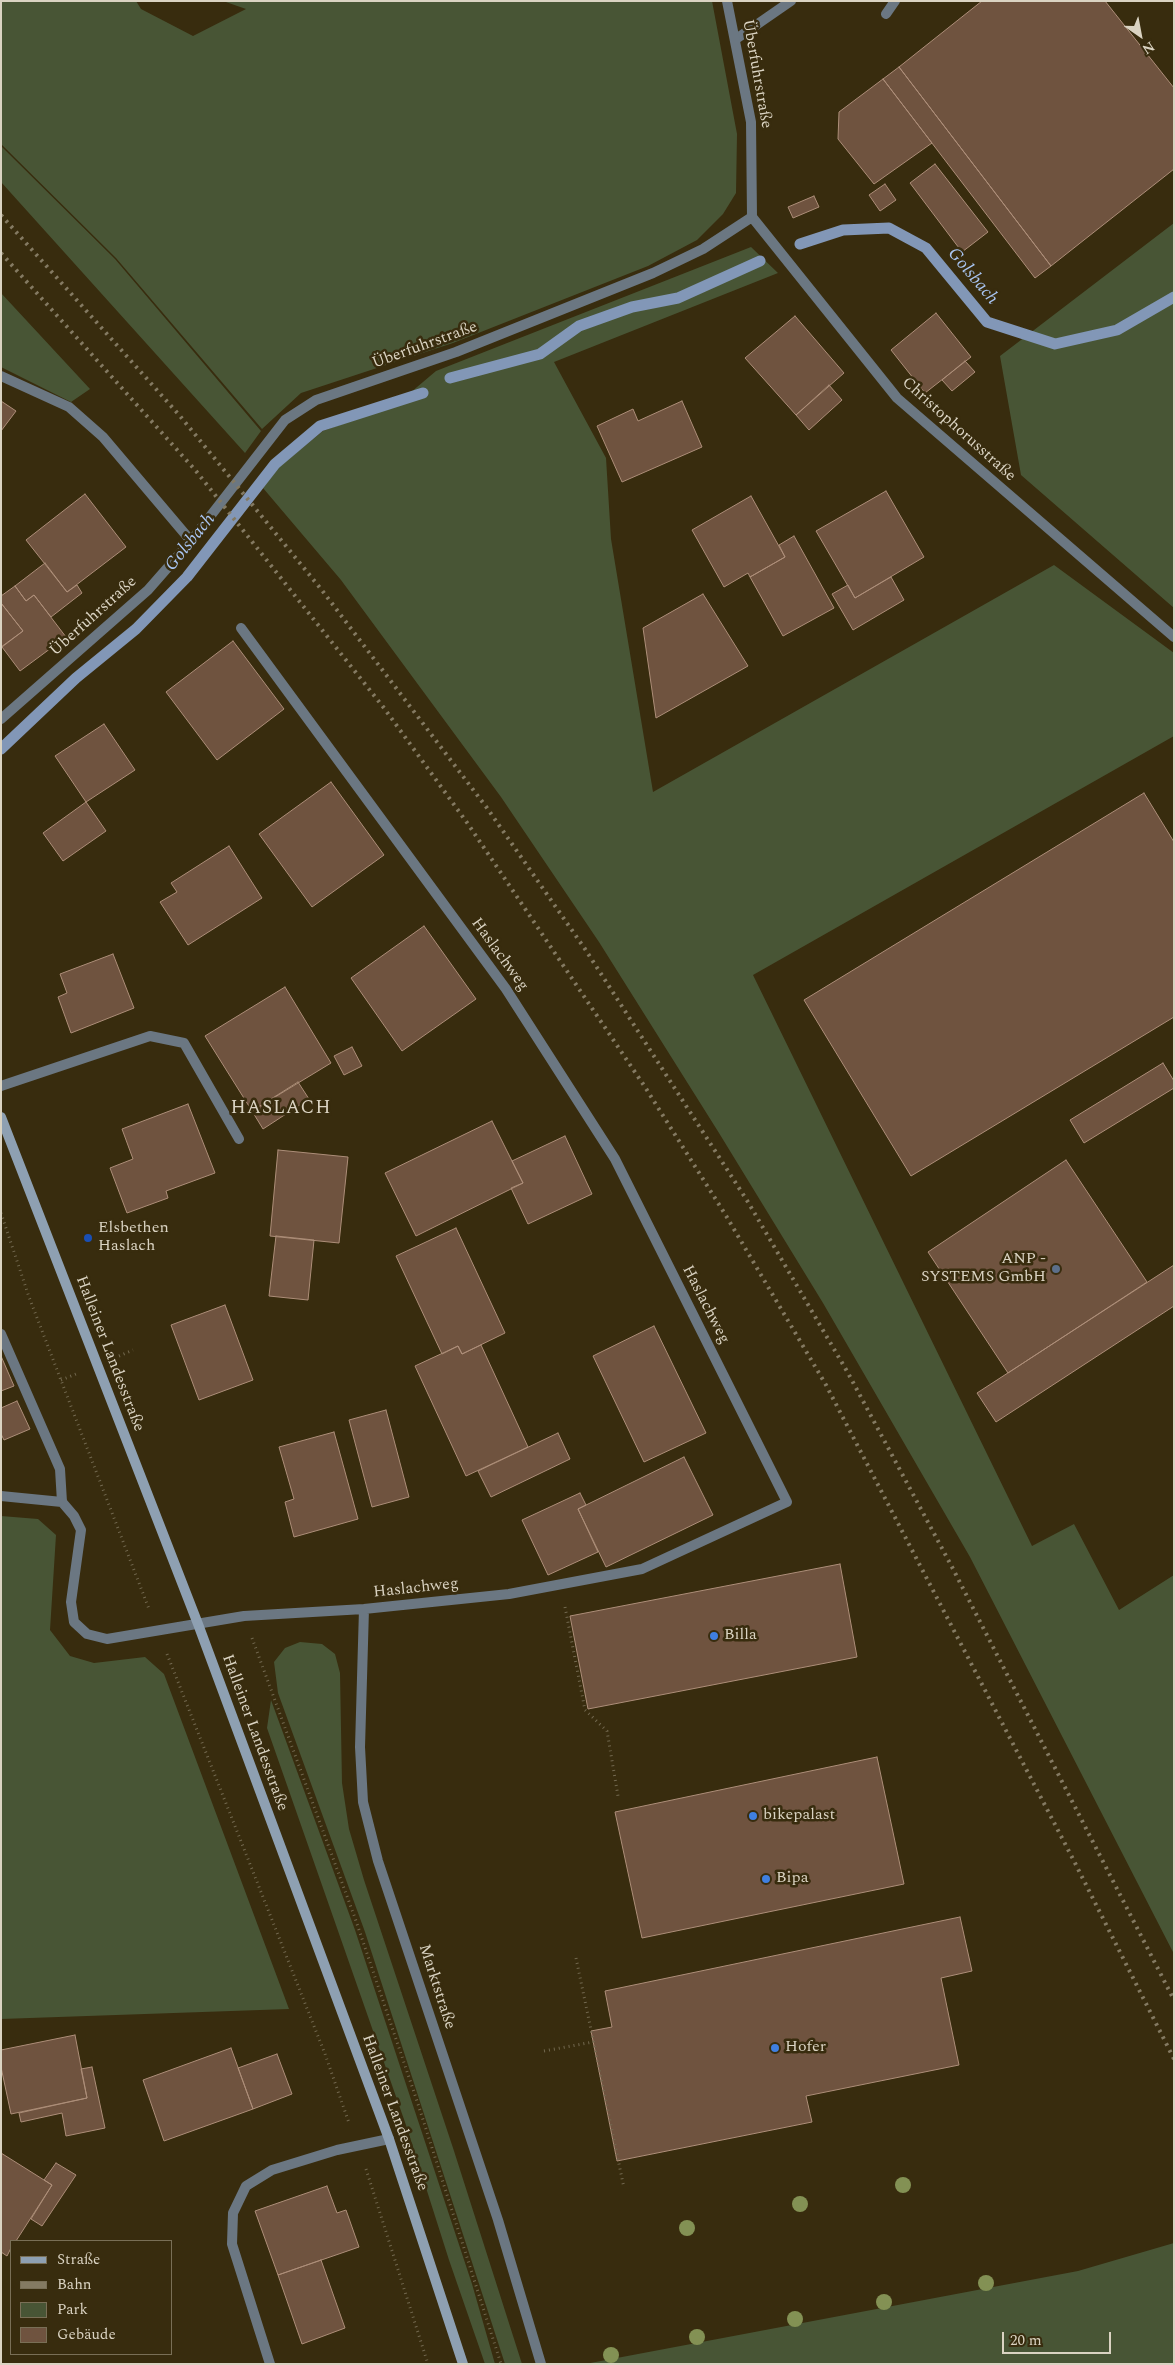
<!DOCTYPE html>
<html>
<head>
<meta charset="utf-8">
<style>
  body { margin:0 }
  #map { position:relative; width:1175px; height:2365px; overflow:hidden; background:#382c0e; font-family:Spectral,serif }
  canvas { display:block }
  .frame { position:absolute; inset:0; border:2px solid #dad3c2; pointer-events:none }
  .legend { position:absolute; left:10px; top:2240px; width:162px; height:115px; box-sizing:border-box; background:#382c0e; border:1px solid #796f56; margin:0; padding:6px 9px; list-style:none; font-size:15px; color:#dad3c2 }
  .legend li { display:flex; align-items:center; gap:10px; height:25px }
  .legend b { width:25px; border:1px solid #796f56 }
  .north { position:absolute; left:1115px; top:10px; width:50px; height:50px; -webkit-text-stroke:4px #382c0e; paint-order:stroke; rotate:147deg; font-size:14px; font-weight:700; line-height:20px; text-align:center; color:#dad3c2 }
  .north::after { content:''; display:block; margin:auto; width:18px; height:22px; background:#dad3c2; clip-path:polygon(50% 0,100% 100%,50% 72%,0 100%) }
  .scale { position:absolute; left:1002px; top:2332px; width:109px; height:22px; box-sizing:border-box; border:2px solid #dad3c2; border-top:0; padding-left:6px; font-size:15px; line-height:18px; white-space:nowrap; color:#dad3c2; -webkit-text-stroke:4px #382c0e; paint-order:stroke }
</style>
</head>
<body>
<div id="map">
<canvas width="1175" height="2365"></canvas>
<div class="frame"></div>
<ul class="legend">
<li><b style="height:6px;background:#8ea0b2"></b>Straße</li>
<li><b style="height:6px;background:#847a62"></b>Bahn</li>
<li><b style="height:14px;background:#485535"></b>Park</li>
<li><b style="height:14px;background:#6f533f"></b>Gebäude</li>
</ul>
<div class="north">N</div>
<div class="scale">20 m</div>
</div>
<script>
const g = document.querySelector('canvas').getContext('2d');
g.lineJoin = 'round';
function paint(path, color) { g.fillStyle = color; g.fill(path, 'evenodd'); }
const poly = rows => new Path2D(rows.map(r => 'M' + r).join(''));
function strokePath(path, color, width, dash) { g.strokeStyle = color; g.lineWidth = width; g.lineCap = dash ? 'butt' : 'round'; g.setLineDash(dash || []); g.stroke(path); }
function label(font, color, halo, rows, align = 'center') {
  g.font = font + ' Spectral,serif'; g.lineWidth = 5; g.setLineDash([]); g.textBaseline = 'middle'; g.strokeStyle = halo; g.fillStyle = color; for (const [text, x, y, turn = 0] of rows) {
    g.save(); g.translate(x, y); g.rotate((+turn || 0) * Math.PI / 180); g.textAlign = isNaN(turn) ? turn : align; if (halo) g.strokeText(text, 0, 0); g.fillText(text, 0, 0); g.restore();
  }
}
paint(poly([
  [1,1,136,1,141,9,193,36,246,9,223,1,712,1,737,134,736,193,723,214,697,240,648,266,453,343,301,393,262,429,116,258,1,144],
  [1,146,115,259,261,431,245,453,1,182],
  [1174,223,1174,608,1021,475,1000,356],
  [751,247,778,273,554,362,606,458,611,539,653,792,1054,565,1174,653,1174,736,753,975,1032,1546,1074,1524,1119,1610,1174,1575,1174,1954,970,1557,823,1303,719,1133,599,942,501,797,341,580,263,488,279,467,323,431,397,404,436,371],
  [1,293,90,389,71,402,1,367],
  [1,1516,38,1519,56,1535,50,1630,70,1656,94,1663,145,1657,164,1674,289,2009,1,2019],
  [300,1642,322,1644,335,1654,340,1673,342,1783,349,1829,364,1880,454,2151,522,2364,505,2364,365,1932,278,1693,274,1662,285,1648],
  [271,1700,355,1930,472,2284,495,2364,485,2364,449,2260,407,2128,267,1728],
  [1174,2243,1174,2364,585,2364,1078,2271]
]), '#485535');
strokePath(poly([
  [800,244,843,230,889,228,926,248,987,322,1055,344,1117,330,1174,297],
  [450,378,540,354,579,326,632,307,678,298,760,261],
  [1,749,76,678,136,629,187,577,275,464,320,426,423,393]
]), '#8297b7', 11);
const building = poly([
  [982,1,1105,1,1174,88,1174,169,1051,266,899,67,982,1],
  [899,67,1051,266,1035,278,883,79,899,67],
  [883,79,932,143,874,184,838,139,839,112,883,79],
  [935,164,988,232,962,252,910,183,935,164],
  [885,184,896,200,880,211,869,195,885,184],
  [814,196,819,207,793,218,788,207,814,196],
  [936,313,971,357,925,393,891,350,936,313],
  [795,316,844,373,796,415,745,358,795,316],
  [965,361,975,372,952,391,942,380,965,361],
  [829,385,842,400,809,430,796,415,829,385],
  [1,401,16,411,1,431,1,401],
  [682,401,702,447,622,482,597,426,633,409,638,421,682,401],
  [886,491,924,557,855,598,816,531,886,491],
  [85,494,126,547,67,592,26,540,85,494],
  [751,496,785,557,750,577,748,573,724,587,692,530,751,496],
  [794,536,834,608,783,636,750,577,785,557,779,545,794,536],
  [45,563,67,592,77,585,82,593,51,617,34,595,26,601,15,586,45,563],
  [891,577,904,600,853,630,832,594,848,585,855,598,891,577],
  [15,586,26,601,34,595,66,637,20,671,2,647,23,631,1,603,1,596,15,586],
  [703,594,748,666,656,718,643,628,703,594],
  [1,603,23,631,1,647,1,603],
  [233,641,284,709,217,760,166,692,233,641],
  [104,724,135,770,86,802,55,756,104,724],
  [331,782,384,855,312,907,259,834,331,782],
  [1144,793,1174,842,1174,1017,911,1176,804,1000,1144,793],
  [86,802,106,831,63,861,43,833,86,802],
  [229,846,262,898,188,945,160,902,177,892,171,883,229,846],
  [424,926,476,999,402,1051,351,978,424,926],
  [113,954,134,1008,71,1033,58,997,67,993,60,974,113,954],
  [285,987,331,1063,252,1111,205,1036,285,987],
  [352,1047,362,1066,344,1075,334,1056,352,1047],
  [1163,1063,1174,1081,1174,1088,1084,1143,1070,1120,1163,1063],
  [298,1082,309,1099,263,1129,252,1111,298,1082],
  [188,1104,215,1173,166,1191,168,1198,127,1213,110,1168,133,1159,122,1129,188,1104],
  [492,1121,523,1183,416,1236,385,1173,492,1121],
  [565,1136,592,1194,528,1224,511,1188,523,1183,512,1161,565,1136],
  [278,1150,348,1157,339,1243,270,1236,278,1150],
  [1066,1160,1147,1282,1008,1373,928,1252,1066,1160],
  [456,1228,505,1333,462,1354,458,1346,442,1354,396,1256,456,1228],
  [276,1236,314,1240,308,1300,269,1296,276,1236],
  [1174,1265,1174,1306,996,1422,977,1393,1174,1265],
  [225,1305,253,1380,199,1400,171,1325,225,1305],
  [654,1326,706,1433,644,1462,593,1356,654,1326],
  [481,1345,528,1447,466,1476,415,1366,458,1346,462,1354,481,1345],
  [1,1356,14,1386,1,1391,1,1356],
  [17,1401,30,1429,4,1440,1,1434,1,1408,17,1401],
  [386,1410,409,1497,372,1507,349,1420,386,1410],
  [334,1432,358,1519,294,1537,285,1502,294,1499,279,1447,334,1432],
  [558,1433,570,1459,491,1497,478,1471,558,1433],
  [684,1457,713,1515,606,1567,578,1509,684,1457],
  [580,1493,586,1505,578,1509,598,1552,548,1575,522,1520,580,1493],
  [840,1564,857,1657,588,1709,570,1616,840,1564],
  [877,1757,904,1884,642,1938,615,1812,877,1757],
  [960,1917,972,1971,941,1978,959,2065,806,2096,812,2122,617,2161,591,2031,612,2027,605,1991,960,1917],
  [75,2035,87,2098,11,2114,1,2067,1,2050,75,2035],
  [231,2048,253,2109,164,2141,143,2080,231,2048],
  [277,2054,292,2094,253,2109,238,2068,277,2054],
  [92,2067,105,2128,66,2136,62,2113,21,2122,19,2113,87,2098,81,2069,92,2067],
  [1,2153,52,2185,16,2241,11,2241,11,2248,7,2256,1,2252,1,2153],
  [56,2163,76,2175,42,2226,31,2219,52,2185,44,2180,56,2163],
  [327,2186,337,2213,346,2210,359,2247,278,2275,255,2211,327,2186],
  [321,2260,345,2328,302,2344,278,2275,321,2260]
]);
paint(building, '#6f533f');
strokePath(building, '#ad8e79', 1);
strokePath(poly([
  [1,1213,29,1297,149,1609],
  [119,1356,133,1350],
  [61,1380,76,1374],
  [565,1607,585,1710,607,1731,618,1796],
  [252,1638,355,1918,418,2104,501,2364],
  [167,1654,325,2054,349,2123],
  [576,1958,624,2188],
  [544,2051,593,2042],
  [366,2169,428,2364]
]), '#72684f', 3, [1, 4]);
strokePath(poly([
  [886,14,895,1],
  [736,39,791,1],
  [1,376,69,407,103,437,191,541],
  [1,1086,150,1036,184,1043,239,1139],
  [1,1334,60,1469,62,1502],
  [270,2364,232,2244,233,2213,246,2186,272,2170,337,2150,389,2139]
]), '#6b7782', 10);
strokePath(poly([
  [727,1,751,122,752,217],
  [752,217,897,398,1174,637],
  [1,719,148,590,191,541,285,420,316,400,456,352,653,273,703,249,752,217],
  [1,1496,62,1502,74,1516,81,1530,71,1602,74,1622,87,1634,107,1639,244,1616,364,1609,509,1594,642,1569,787,1502,615,1159,506,989,241,628],
  [364,1609,360,1747,363,1802,378,1861,498,2220,541,2364]
]), '#6b7782', 10);
strokePath(poly([
  [1,1117,198,1624,389,2139,463,2364]
]), '#8ea0b2', 10);
strokePath(poly([
  [1,215,180,416,321,589,487,808,585,949,748,1202,848,1373,952,1567,1174,2000],
  [1,253,196,471,384,708,468,824,645,1087,725,1214,826,1385,1074,1861,1174,2059]
]), '#847a62', 4, [2.5, 5]);
g.fillStyle = '#839154';
for (const [x, y] of [
  [903,2185],
  [800,2204],
  [687,2228],
  [986,2283],
  [884,2302],
  [795,2319],
  [697,2337],
  [611,2355]
]) { g.beginPath(); g.arc(x, y, 8, 0, 2 * Math.PI); g.fill(); }
for (const [x, y, r, color] of [
  [88,1238,5,"#1a4fb4"],
  [1056,1269,5,"#5c6f8a"],
  [714,1636,5,"#3f7fe0"],
  [753,1816,5,"#3f7fe0"],
  [766,1879,5,"#3f7fe0"],
  [775,2048,5,"#3f7fe0"]
]) { const dot = new Path2D(); dot.arc(x, y, r, 0, 2 * Math.PI); g.fillStyle = color; g.fill(dot); strokePath(dot, '#382c0e', 2); }
label('16px', '#dad3c2', '#382c0e', [
  ["Überfuhrstraße",756,74,80],
  ["Überfuhrstraße",425,346,-20],
  ["Christophorusstraße",958,430,42],
  ["Überfuhrstraße",94,617,-42],
  ["Haslachweg",499,955,54],
  ["Haslachweg",705,1305,63],
  ["Halleiner Landesstraße",109,1354,69],
  ["Haslachweg",416,1589,-6],
  ["Halleiner Landesstraße",254,1733,70],
  ["Marktstraße",436,1987,72],
  ["Halleiner Landesstraße",394,2113,70]
]);
label('16px', '#dad3c2', '#382c0e', [
  ["Elsbethen",98,1229],
  ["Haslach",98,1247],
  ["ANP -",1046,1260,"right"],
  ["SYSTEMS GmbH",1046,1278,"right"],
  ["Billa",724,1636],
  ["bikepalast",763,1816],
  ["Bipa",776,1879],
  ["Hofer",785,2048]
], 'left');
label('italic 18px', '#a9c5f2', '#382c0e', [
  ["Golsbach",972,277,50],
  ["Golsbach",191,543,-51]
]);
g.letterSpacing = '1px';
label('19px', '#dad3c2', '#382c0e', [
  ["HASLACH",281,1109]
]);
g.letterSpacing = '0px';
</script>
</body>
</html>
